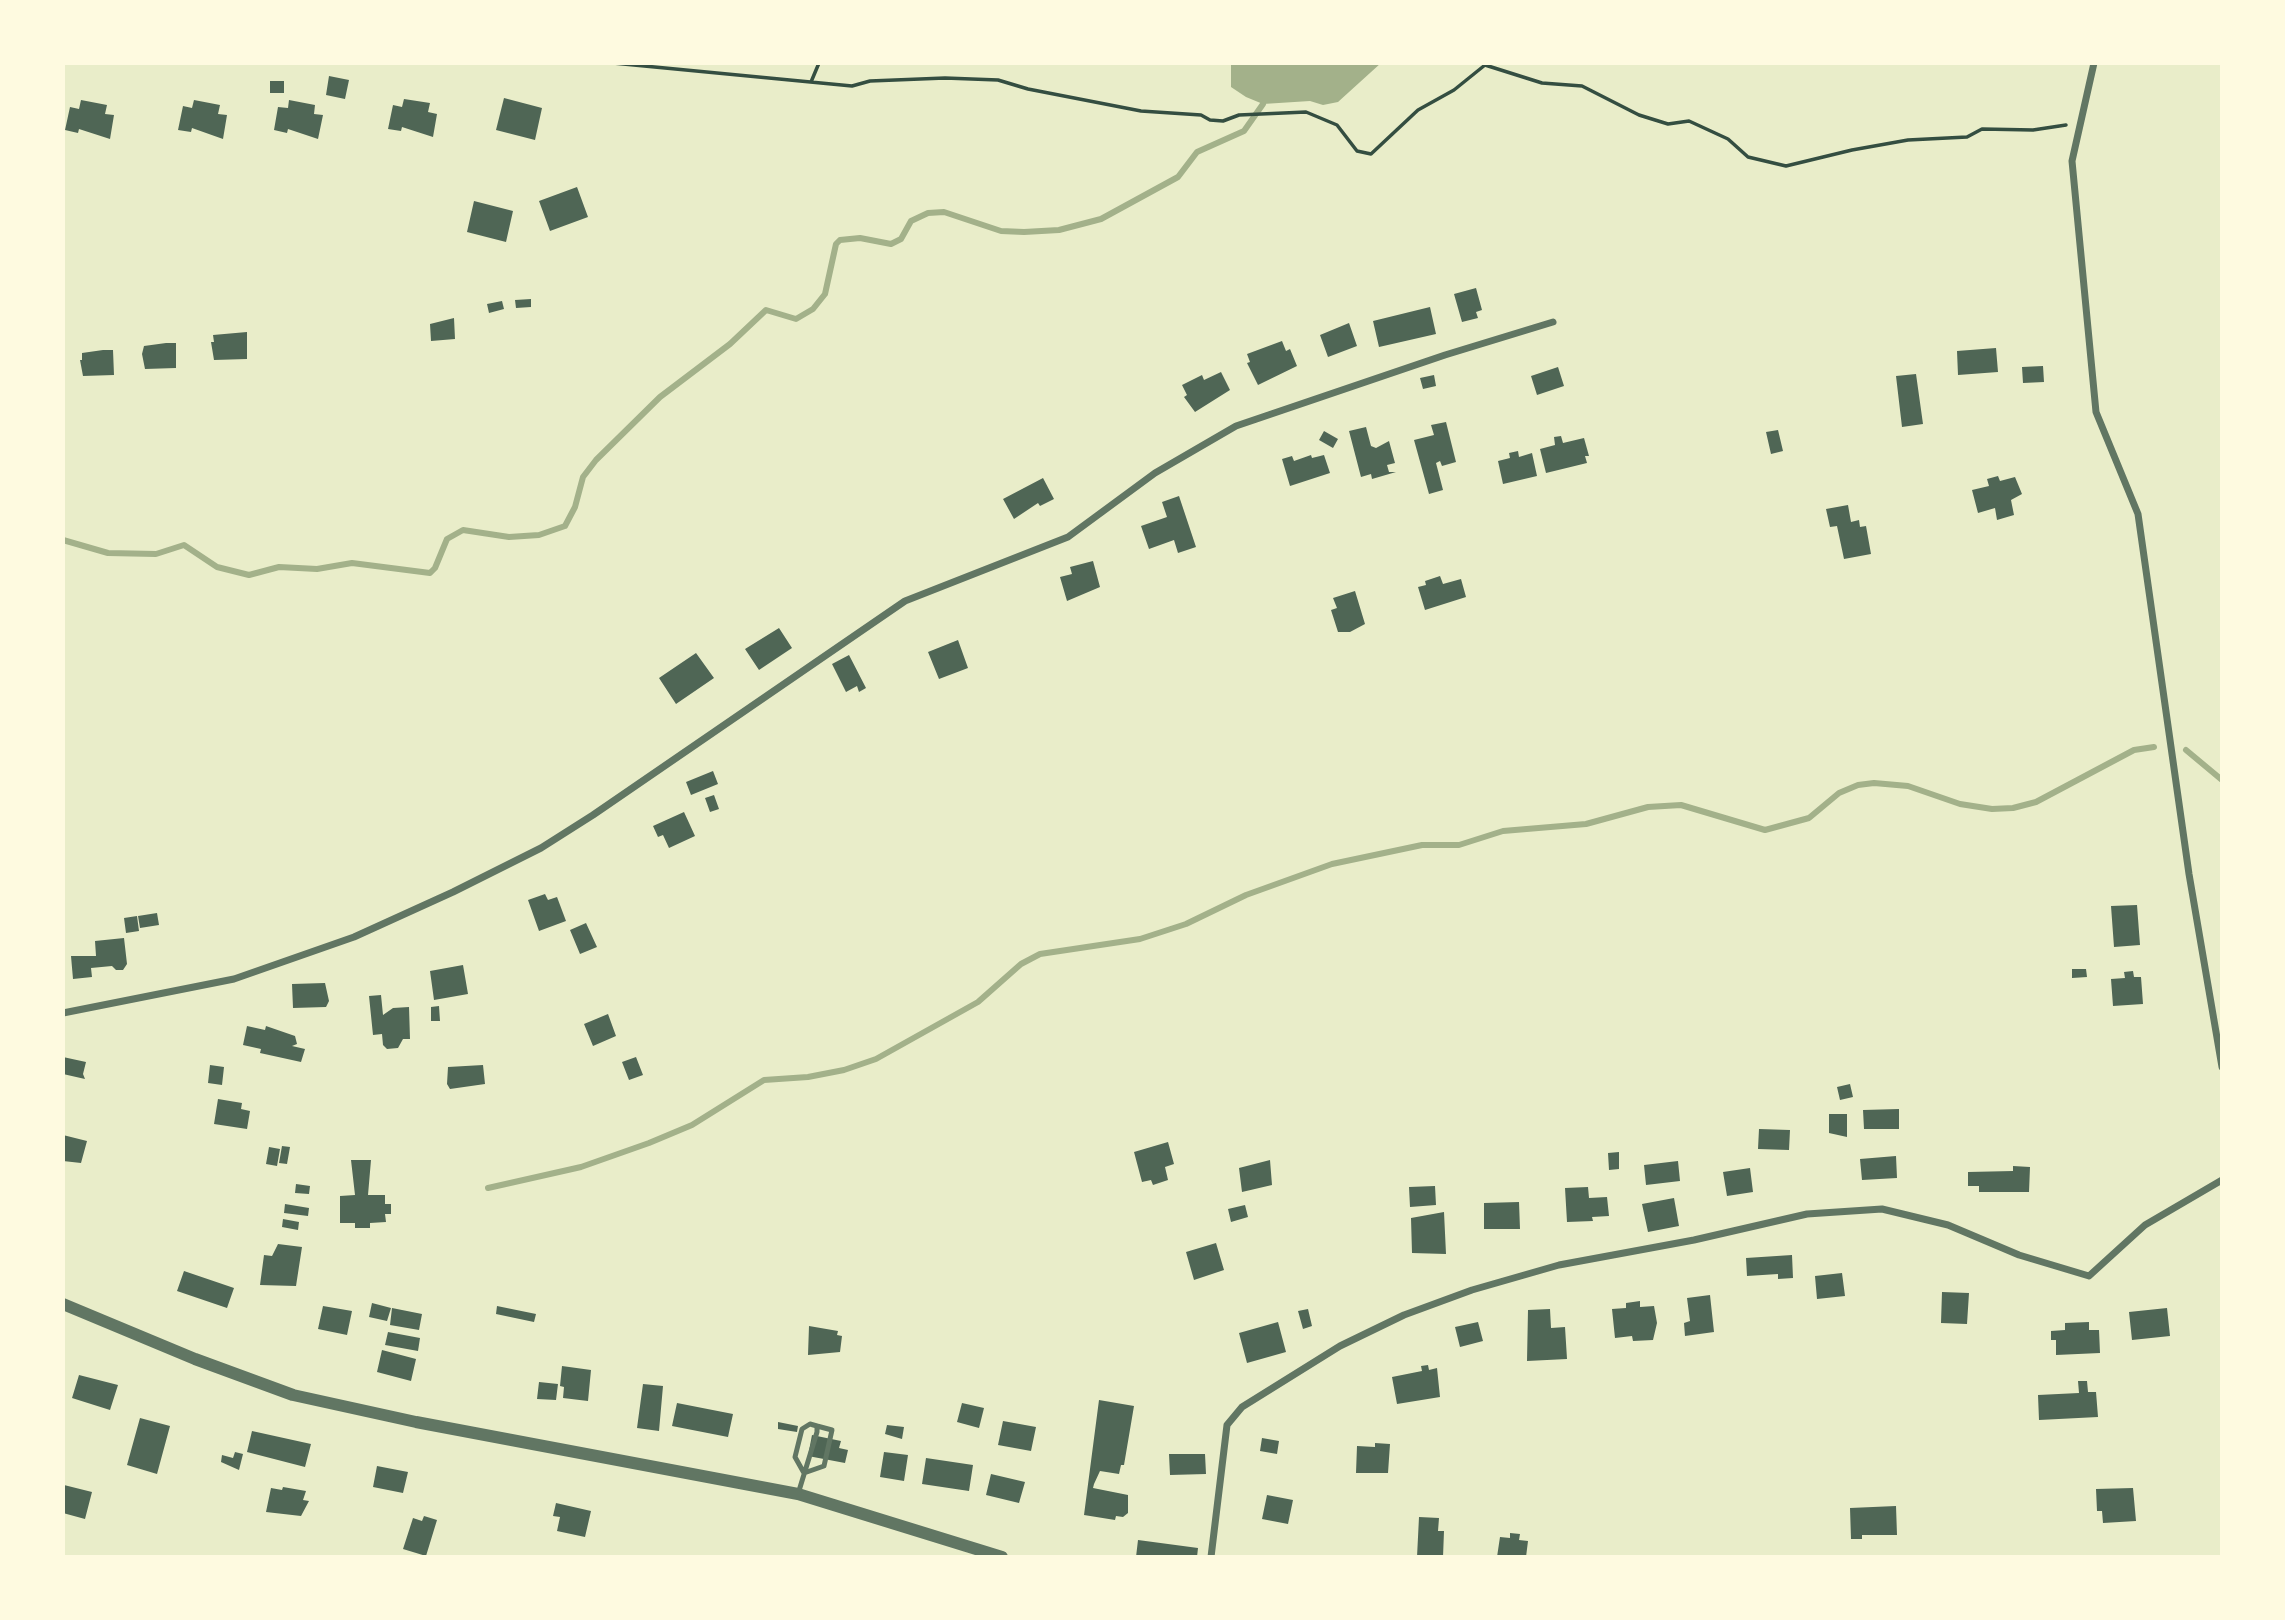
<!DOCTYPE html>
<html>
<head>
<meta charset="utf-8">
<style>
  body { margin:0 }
  #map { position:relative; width:2285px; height:1620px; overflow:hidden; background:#e9edc9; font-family:"DM Sans",sans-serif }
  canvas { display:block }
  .frame { position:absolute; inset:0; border:65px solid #fefae0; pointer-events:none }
</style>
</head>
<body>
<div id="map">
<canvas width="2285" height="1620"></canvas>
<div class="frame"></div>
</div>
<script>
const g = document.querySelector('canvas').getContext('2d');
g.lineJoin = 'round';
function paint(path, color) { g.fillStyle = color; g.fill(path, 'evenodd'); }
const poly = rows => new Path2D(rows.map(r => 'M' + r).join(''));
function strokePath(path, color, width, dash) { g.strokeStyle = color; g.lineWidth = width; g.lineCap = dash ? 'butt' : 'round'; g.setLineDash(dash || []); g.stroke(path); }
paint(poly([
  [1231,63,1381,63,1338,102,1323,105,1310,101,1263,104,1246,97,1231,87]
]), '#a3b18a');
strokePath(poly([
  [63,540,108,553,156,554,184,545,217,567,249,575,279,567,317,569,352,563,430,573,435,568,447,539,463,530,509,537,539,535,565,526,575,507,583,477,596,460,660,397,730,344,766,310,796,319,813,309,825,294,836,244,840,240,860,238,891,244,901,239,911,221,928,213,944,212,1001,231,1024,232,1059,230,1101,219,1178,177,1197,152,1244,131,1263,104],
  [2186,750,2222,780],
  [488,1188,581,1167,649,1143,692,1125,764,1080,808,1077,844,1070,876,1059,978,1002,1021,964,1040,954,1140,939,1186,924,1246,895,1332,864,1422,845,1459,845,1503,831,1586,824,1648,807,1681,805,1765,830,1809,818,1839,793,1858,785,1874,783,1908,786,1960,804,1992,809,2013,808,2036,802,2134,750,2154,747]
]), '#a3b18a', 6);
paint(poly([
  [329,76,349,80,345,99,326,95],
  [270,81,284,81,284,93,270,93],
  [504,98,542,108,535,140,496,130],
  [404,99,430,103,428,112,437,114,433,137,402,127,401,131,388,129,393,105,402,107],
  [81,100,107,105,105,114,114,115,110,139,79,129,78,133,65,130,70,107,79,109],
  [194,100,220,105,218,114,227,115,223,139,192,128,191,132,178,130,183,106,192,108],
  [289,100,315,105,314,114,323,115,318,139,288,129,287,133,274,130,278,107,288,108],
  [577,187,588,217,550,231,539,201],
  [474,201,513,211,506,242,467,232],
  [1476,288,1482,310,1476,312,1478,318,1462,322,1454,294],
  [531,299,531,307,516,308,515,300],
  [502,301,504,309,489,313,487,304],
  [1430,307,1436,334,1379,347,1373,321],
  [454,318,455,339,431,341,430,324],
  [1349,323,1357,346,1328,357,1320,335],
  [247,332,247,359,214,360,211,342,214,342,213,335],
  [1282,341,1286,351,1290,349,1297,366,1258,385,1247,363,1250,362,1247,354],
  [166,343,176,343,176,368,145,369,142,354,144,346],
  [1996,348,1998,372,1958,375,1957,351],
  [103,350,113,350,114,375,83,376,80,360,82,360,82,353],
  [2043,366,2044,382,2023,383,2022,367],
  [1558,367,1564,386,1537,395,1531,376],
  [1221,372,1230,390,1195,412,1184,397,1187,395,1182,385,1202,375,1204,380],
  [1916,374,1923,424,1902,427,1896,376],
  [1434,375,1436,386,1423,389,1420,378],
  [1446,422,1456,462,1442,466,1440,461,1436,463,1443,490,1429,494,1414,440,1434,435,1431,425],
  [1366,427,1371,446,1376,448,1389,441,1395,463,1387,465,1389,472,1396,472,1372,479,1371,474,1361,477,1349,431],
  [1778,430,1783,451,1771,454,1766,432],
  [1324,431,1338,439,1333,448,1319,440],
  [1561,436,1563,443,1584,438,1589,456,1585,456,1587,463,1546,473,1540,449,1555,445,1554,437],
  [1518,451,1519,457,1532,453,1537,476,1503,484,1498,461,1510,458,1509,453],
  [1311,455,1312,458,1324,455,1330,473,1290,486,1282,459,1292,456,1294,461],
  [1998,476,2000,481,2015,477,2022,494,2011,500,2014,515,1997,520,1995,508,1978,513,1972,490,1989,486,1987,479],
  [1043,478,1054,499,1040,506,1038,503,1014,519,1003,499],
  [1179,496,1196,547,1178,553,1174,540,1149,549,1141,526,1167,517,1162,502],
  [1848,505,1851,522,1859,520,1860,527,1866,526,1871,554,1844,559,1837,526,1830,527,1826,509],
  [1093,561,1100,587,1067,601,1060,577,1072,574,1070,567],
  [1440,576,1443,584,1461,579,1466,597,1425,610,1418,587,1426,585,1425,581],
  [1355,591,1365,624,1350,632,1338,632,1331,610,1337,608,1333,598],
  [779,628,792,648,759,670,745,649],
  [958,640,968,668,939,679,928,652],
  [696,653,714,678,676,704,659,678],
  [849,655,866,688,859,692,857,686,846,692,832,664],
  [713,771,718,784,691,795,686,782],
  [714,795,719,809,710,812,705,798],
  [684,812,695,836,669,848,663,835,658,837,653,826],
  [545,894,548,900,557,897,566,921,539,931,528,900],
  [2137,905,2140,945,2114,947,2111,906],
  [157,913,159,925,140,928,138,916],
  [137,916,139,931,126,933,124,918],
  [586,923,597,947,580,954,570,930],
  [124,938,127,964,123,970,116,970,112,966,91,968,92,977,73,979,71,956,96,956,95,941],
  [463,965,468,994,434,1000,430,971],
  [2072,969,2086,969,2087,977,2072,978],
  [2133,971,2134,977,2141,977,2143,1004,2113,1006,2111,979,2125,978,2124,972],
  [325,983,329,1001,326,1007,293,1008,292,984],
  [381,995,383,1015,393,1008,409,1007,410,1039,403,1039,398,1048,387,1049,383,1045,382,1034,373,1035,369,996],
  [439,1006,440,1021,431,1021,431,1007],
  [608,1014,616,1036,593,1046,584,1024],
  [247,1026,265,1030,266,1026,295,1036,297,1044,292,1046,305,1049,301,1062,260,1053,261,1049,243,1045],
  [63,1057,86,1062,83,1074,85,1079,63,1074],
  [636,1057,643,1075,629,1080,622,1062],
  [210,1065,224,1067,222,1085,208,1083],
  [483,1065,485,1084,450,1089,447,1084,448,1067],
  [1850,1084,1853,1097,1840,1100,1837,1087],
  [218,1099,242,1103,241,1109,250,1111,247,1129,214,1124],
  [1899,1109,1899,1129,1864,1129,1863,1110],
  [1829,1114,1847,1114,1847,1137,1829,1133],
  [1759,1129,1790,1130,1789,1150,1758,1149],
  [63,1135,87,1141,81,1163,63,1161],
  [1168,1142,1174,1164,1165,1167,1168,1180,1153,1185,1151,1180,1142,1182,1134,1152],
  [282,1146,290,1147,287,1164,279,1163],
  [269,1147,280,1149,277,1166,266,1164],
  [1619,1152,1619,1169,1609,1170,1608,1153],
  [1896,1156,1897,1178,1862,1180,1860,1159],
  [351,1160,371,1160,368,1195,385,1195,385,1204,391,1204,391,1214,385,1214,386,1222,370,1223,370,1228,355,1228,355,1223,340,1223,340,1196,355,1195],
  [1270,1160,1272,1185,1242,1192,1239,1168],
  [1678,1161,1680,1181,1646,1185,1644,1165],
  [2013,1166,2030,1167,2029,1192,1979,1192,1979,1186,1968,1186,1968,1172,2013,1171],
  [1750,1168,1753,1192,1727,1196,1723,1172],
  [296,1184,310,1186,309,1194,295,1193],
  [1435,1186,1436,1205,1410,1207,1409,1187],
  [1588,1187,1589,1198,1607,1197,1609,1216,1592,1217,1593,1221,1567,1222,1565,1188],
  [1674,1198,1679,1226,1648,1232,1642,1204],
  [1519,1202,1520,1229,1484,1229,1484,1203],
  [285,1204,309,1208,308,1216,284,1213],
  [1245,1205,1248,1217,1231,1222,1228,1209],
  [1444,1212,1446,1254,1412,1253,1411,1218],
  [283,1219,299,1222,298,1230,282,1227],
  [1216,1243,1224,1270,1194,1280,1186,1252],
  [278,1244,302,1247,296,1286,260,1285,264,1255,272,1256],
  [1792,1255,1793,1278,1778,1279,1778,1274,1747,1276,1746,1258],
  [184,1271,234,1288,227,1308,177,1291],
  [1842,1273,1845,1296,1817,1299,1815,1276],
  [1942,1292,1969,1293,1967,1324,1941,1323],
  [1710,1295,1714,1332,1685,1336,1684,1323,1690,1321,1687,1298],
  [1640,1301,1640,1307,1654,1306,1657,1323,1653,1340,1633,1341,1632,1336,1615,1338,1612,1309,1626,1308,1626,1303],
  [372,1303,391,1308,387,1321,369,1317],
  [323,1306,352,1311,347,1335,318,1329],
  [497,1306,536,1314,534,1322,496,1314],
  [392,1308,422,1314,419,1330,390,1325],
  [2167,1308,2170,1336,2132,1340,2129,1312],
  [1308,1309,1312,1326,1303,1329,1298,1311],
  [1550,1309,1551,1328,1565,1327,1567,1359,1527,1361,1528,1310],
  [1278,1322,1286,1352,1247,1363,1239,1333],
  [1478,1322,1483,1341,1460,1347,1455,1327],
  [2089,1322,2089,1330,2099,1330,2100,1353,2056,1355,2056,1340,2051,1340,2051,1331,2065,1330,2065,1323],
  [809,1326,838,1331,837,1335,842,1336,840,1352,808,1355],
  [388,1332,420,1338,418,1351,385,1345],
  [382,1350,416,1359,411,1381,377,1372],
  [1428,1365,1429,1370,1437,1368,1440,1397,1397,1404,1392,1377,1422,1371,1421,1366],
  [562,1366,591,1370,588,1401,563,1398,564,1387,560,1386],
  [79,1375,118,1385,110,1410,72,1398],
  [2078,1381,2087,1381,2088,1392,2096,1392,2098,1417,2039,1420,2038,1395,2079,1393],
  [539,1382,558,1384,556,1400,537,1399],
  [643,1384,663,1386,659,1431,637,1428],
  [1099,1400,1134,1406,1124,1465,1121,1465,1119,1474,1100,1471,1094,1484,1093,1488,1128,1495,1128,1513,1123,1517,1116,1516,1115,1520,1084,1515],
  [677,1403,733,1414,728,1437,672,1426],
  [962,1403,984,1408,979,1428,957,1422],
  [140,1418,170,1426,157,1474,127,1465],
  [1003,1421,1036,1427,1031,1451,998,1445],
  [778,1422,798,1426,797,1432,778,1429],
  [887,1425,904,1427,902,1439,885,1434],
  [252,1431,311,1444,305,1467,247,1452],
  [812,1435,841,1441,839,1448,848,1450,845,1463,808,1456],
  [1262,1438,1279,1441,1277,1454,1260,1451],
  [1375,1443,1390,1444,1388,1473,1356,1473,1357,1446,1375,1447],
  [235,1452,243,1454,239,1470,221,1462,222,1455,233,1458],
  [884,1452,908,1455,904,1481,880,1477],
  [1169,1454,1205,1454,1206,1474,1170,1475],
  [926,1458,973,1465,969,1491,922,1484],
  [377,1466,408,1472,403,1493,373,1487],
  [991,1474,1025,1482,1019,1503,986,1495],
  [64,1485,92,1492,85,1519,63,1513],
  [283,1487,306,1491,303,1500,309,1501,301,1516,266,1512,271,1488,282,1490],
  [2133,1488,2136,1521,2103,1523,2102,1511,2097,1511,2096,1489],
  [1267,1495,1293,1500,1288,1524,1262,1519],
  [556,1503,591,1511,585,1537,557,1531,560,1517,553,1516],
  [1896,1506,1897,1535,1862,1535,1862,1539,1851,1539,1850,1508],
  [424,1516,437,1520,426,1556,403,1549,413,1518,422,1521],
  [1419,1517,1439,1518,1438,1531,1444,1531,1443,1557,1417,1557],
  [1510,1533,1520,1534,1519,1540,1528,1541,1526,1557,1497,1557,1500,1537,1510,1538],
  [1138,1540,1198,1548,1197,1557,1136,1557]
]), '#4f6655');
strokePath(poly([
  [613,63,852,86,870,81,945,78,998,80,1028,89,1141,111,1201,115,1210,120,1223,121,1239,115,1306,112,1337,125,1357,151,1371,154,1418,110,1454,90,1485,65,1542,83,1582,86,1639,115,1668,124,1689,121,1728,139,1748,157,1786,166,1852,150,1908,140,1967,137,1982,129,2033,130,2066,125],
  [811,82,819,63]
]), '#344e41', 3.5);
strokePath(poly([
  [804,1473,824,1466,832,1430,817,1426],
  [798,1494,817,1432,817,1426,810,1424,802,1429,795,1457,804,1473]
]), '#617663', 5);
strokePath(poly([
  [2094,63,2072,161,2096,412,2138,514,2189,874,2222,1067],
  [63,1013,234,979,354,937,453,892,541,848,593,815,905,601,1068,537,1155,473,1236,426,1445,355,1553,322],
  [1211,1557,1227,1425,1242,1407,1340,1346,1404,1315,1472,1290,1559,1265,1694,1240,1807,1214,1882,1209,1948,1225,2019,1255,2089,1276,2145,1225,2222,1180]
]), '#617663', 7);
strokePath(poly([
  [63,1304,195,1359,293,1395,416,1422,798,1494,1002,1557]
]), '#617663', 12);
</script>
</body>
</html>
